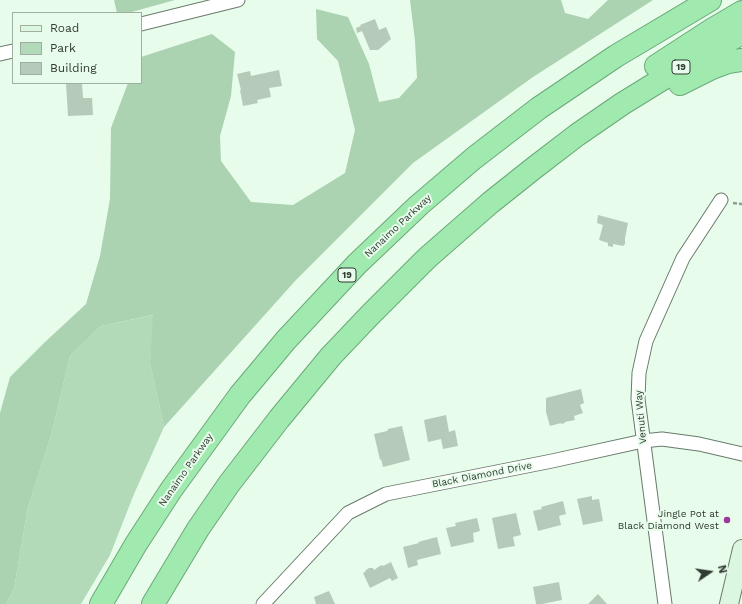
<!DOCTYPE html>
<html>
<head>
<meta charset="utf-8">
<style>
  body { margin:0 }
  #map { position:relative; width:742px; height:604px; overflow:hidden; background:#e7fcea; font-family:"Work Sans",sans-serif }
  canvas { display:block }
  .legend { position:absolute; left:12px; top:12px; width:130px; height:72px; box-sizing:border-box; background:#e7fcea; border:1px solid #9faea1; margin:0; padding:5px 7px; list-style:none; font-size:12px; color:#323a34 }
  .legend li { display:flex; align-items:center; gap:8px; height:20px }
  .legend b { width:20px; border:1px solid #9faea1 }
  .north { position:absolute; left:690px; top:552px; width:40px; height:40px; -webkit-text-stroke:3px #e7fcea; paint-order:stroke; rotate:77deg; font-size:11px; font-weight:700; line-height:16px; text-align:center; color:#323a34 }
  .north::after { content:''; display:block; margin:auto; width:14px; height:18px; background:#323a34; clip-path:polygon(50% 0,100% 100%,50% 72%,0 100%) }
</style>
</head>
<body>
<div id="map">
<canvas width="742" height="604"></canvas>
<ul class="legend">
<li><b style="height:5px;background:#dcf7e1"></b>Road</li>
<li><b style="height:11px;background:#b2d9b8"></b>Park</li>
<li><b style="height:11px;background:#b6cab9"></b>Building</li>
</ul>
<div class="north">N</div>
</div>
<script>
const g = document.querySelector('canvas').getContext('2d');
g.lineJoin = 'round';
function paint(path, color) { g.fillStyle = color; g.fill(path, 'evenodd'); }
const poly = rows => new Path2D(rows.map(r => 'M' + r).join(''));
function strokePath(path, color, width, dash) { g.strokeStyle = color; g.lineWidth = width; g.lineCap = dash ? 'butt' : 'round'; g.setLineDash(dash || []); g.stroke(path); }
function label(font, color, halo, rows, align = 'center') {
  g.font = font + ' "Work Sans",sans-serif'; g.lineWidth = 4; g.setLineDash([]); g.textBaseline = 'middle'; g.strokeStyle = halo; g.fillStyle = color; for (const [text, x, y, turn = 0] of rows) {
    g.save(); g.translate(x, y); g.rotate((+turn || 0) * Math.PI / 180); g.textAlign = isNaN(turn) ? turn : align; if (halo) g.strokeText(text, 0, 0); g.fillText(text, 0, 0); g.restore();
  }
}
paint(poly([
  [154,315,150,363,164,427,134,494,110,555,81,604,6,604,14,589,28,507,51,436,70,356,101,326]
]), '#b2d9b8');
paint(poly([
  [114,0,175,0,128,13,117,13],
  [410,0,561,0,565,13,588,19,608,0,653,0,533,77,413,163,296,280,164,427,150,363,153,315,101,326,70,356,51,436,28,507,14,589,6,604,0,604,0,413,10,377,44,343,86,304,100,256,110,199,111,128,128,83,141,83,141,57,212,34,235,52,231,96,220,136,221,161,251,202,293,205,345,173,355,130,338,61,317,39,316,9,348,17,369,64,379,102,399,98,417,78,415,41]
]), '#abd2b1');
paint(poly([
  [375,19,379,30,386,27,391,39,378,50,370,50,362,31,357,33,356,28,361,26,360,25],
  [279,70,282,86,269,88,271,97,257,100,258,103,243,106,240,90,241,90,237,74,250,71,251,76],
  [66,83,82,83,83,98,92,98,93,115,68,116],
  [598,215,628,223,625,238,625,244,623,246,613,244,613,247,608,246,608,243,599,240,603,225,597,223],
  [581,389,584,403,580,405,583,413,574,416,575,420,565,422,565,423,561,424,561,423,550,426,546,412,546,398],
  [446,415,449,432,455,430,458,446,443,449,441,439,428,442,424,420],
  [402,426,410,460,383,467,381,459,380,460,374,434,387,431,388,429],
  [592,496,592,500,599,499,603,521,583,525,577,499],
  [563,501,566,514,559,516,561,525,538,531,533,511,542,509,541,507],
  [516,513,521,535,513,537,515,546,498,549,492,518],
  [477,518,480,531,473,533,474,542,451,547,446,528,456,526,455,523],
  [437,537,441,554,417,560,418,565,408,568,403,547,419,543,418,542],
  [391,562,398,578,392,581,390,578,370,588,363,573,365,572,366,570,369,568,373,568,374,570,377,568,378,567,382,565,383,566],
  [559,582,562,600,542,604,536,604,533,587],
  [329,591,335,604,316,604,314,597],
  [598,594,607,604,588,604]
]), '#b6cab9');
const minor = poly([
  [141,24,238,0],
  [0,54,13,51],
  [263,604,348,513,386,494,552,461,643,441,662,439,699,444,742,454],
  [665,604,638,399,639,373,646,341,683,258,721,200]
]);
const secondary = poly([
  [729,604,742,549]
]);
const trunk = poly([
  [656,66,713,29,742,12],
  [680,84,712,68,728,62,742,60],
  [101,604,136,544,171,490,240,395,286,340,357,264,419,205,474,158,539,108,616,56,710,0],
  [153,604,198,529,229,484,279,419,331,356,370,315,427,258,490,203,534,168,577,135,622,104,669,75,742,33]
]);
strokePath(minor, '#697b6c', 15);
strokePath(secondary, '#697b6c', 20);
strokePath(trunk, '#6ba978', 24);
strokePath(poly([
  [733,203,742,204]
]), '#8f9e92', 2.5, [4, 2]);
strokePath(minor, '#fff', 13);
strokePath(secondary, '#dcf7e1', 18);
strokePath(trunk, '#a0eab0', 22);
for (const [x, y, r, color] of [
  [727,520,4,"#9e379a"]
]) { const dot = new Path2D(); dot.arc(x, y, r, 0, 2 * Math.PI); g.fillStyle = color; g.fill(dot); strokePath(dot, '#e7fcea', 1.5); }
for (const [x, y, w] of [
  [681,67,18],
  [347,275,18]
]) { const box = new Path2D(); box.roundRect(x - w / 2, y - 7, w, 14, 3); g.fillStyle = '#e7fcea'; g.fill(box); strokePath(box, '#323a34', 1); }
label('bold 9px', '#323a34', null, [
  ["19",681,67],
  ["19",347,275]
]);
label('10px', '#323a34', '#e7fcea', [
  ["Nanaimo Parkway",398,226,-43],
  ["Venuti Way",641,417,-95],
  ["Nanaimo Parkway",186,470,-55],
  ["Black Diamond Drive",482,475,-11]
]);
label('10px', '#323a34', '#e7fcea', [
  ["Jingle Pot at",719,514],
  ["Black Diamond West",719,526]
], 'right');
</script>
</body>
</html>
